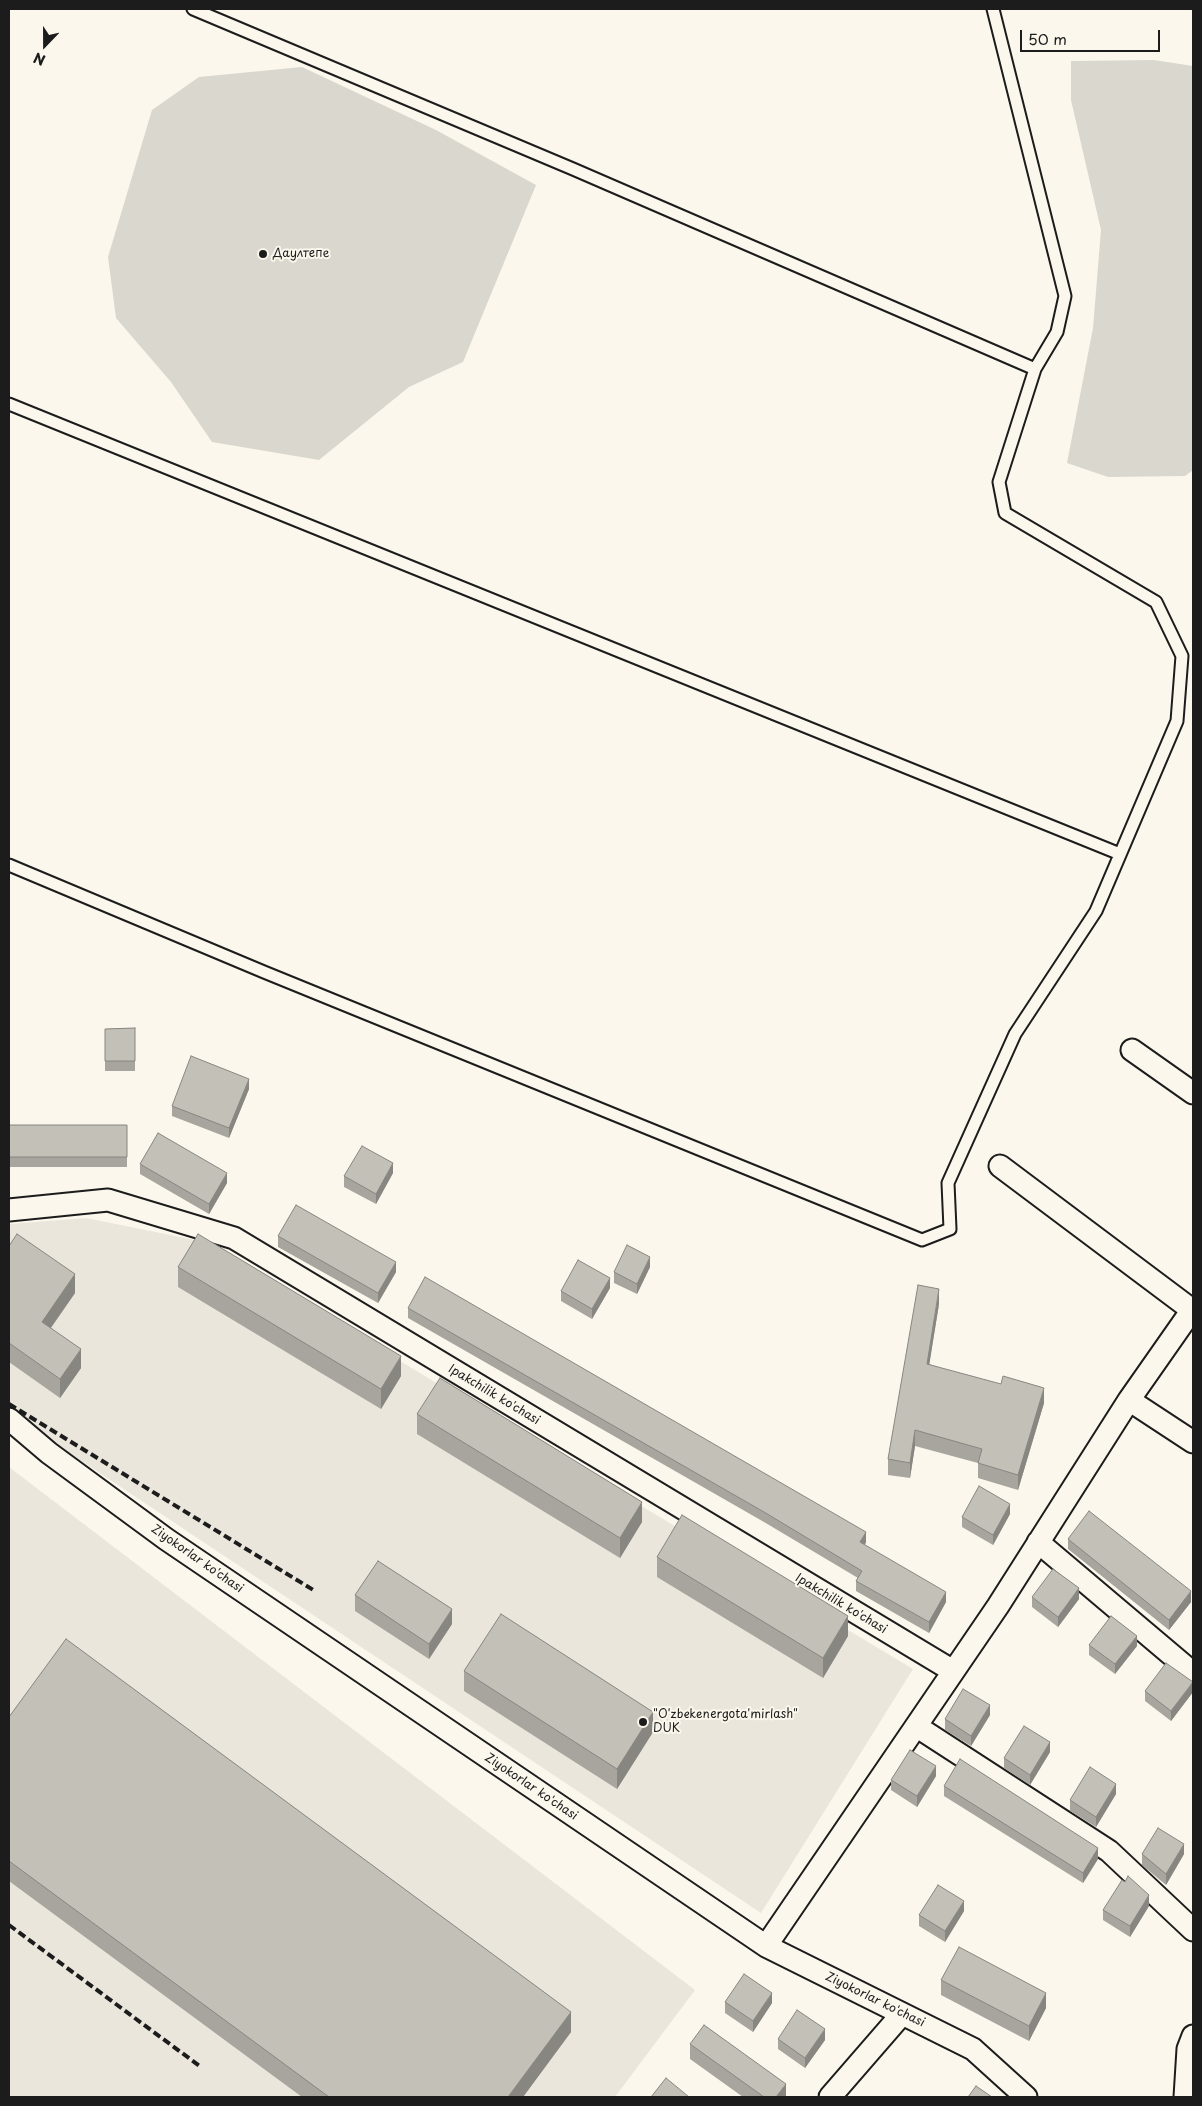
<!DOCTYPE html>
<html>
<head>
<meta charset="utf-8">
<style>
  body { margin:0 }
  #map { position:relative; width:1202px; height:2106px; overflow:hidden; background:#fbf7ec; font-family:"Playpen Sans",sans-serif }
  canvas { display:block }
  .frame { position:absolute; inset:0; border:10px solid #1c1c1c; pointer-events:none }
  .north { position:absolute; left:20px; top:20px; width:50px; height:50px; -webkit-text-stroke:4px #fbf7ec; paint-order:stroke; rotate:202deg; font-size:14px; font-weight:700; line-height:20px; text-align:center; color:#1c1c1c }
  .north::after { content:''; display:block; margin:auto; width:18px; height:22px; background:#1c1c1c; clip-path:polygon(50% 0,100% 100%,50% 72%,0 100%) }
  .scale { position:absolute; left:1020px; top:30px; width:140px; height:22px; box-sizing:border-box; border:2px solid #1c1c1c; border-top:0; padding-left:6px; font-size:15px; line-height:18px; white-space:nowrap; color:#1c1c1c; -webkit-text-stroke:4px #fbf7ec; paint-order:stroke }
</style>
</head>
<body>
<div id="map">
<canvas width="1202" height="2106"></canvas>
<div class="frame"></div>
<div class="north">N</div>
<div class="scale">50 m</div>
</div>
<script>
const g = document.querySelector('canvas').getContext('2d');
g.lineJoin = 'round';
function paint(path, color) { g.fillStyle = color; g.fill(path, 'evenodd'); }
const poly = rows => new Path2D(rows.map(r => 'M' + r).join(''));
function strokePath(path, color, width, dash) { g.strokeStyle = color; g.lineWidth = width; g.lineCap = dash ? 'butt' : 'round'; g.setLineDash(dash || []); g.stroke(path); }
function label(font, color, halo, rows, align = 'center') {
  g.font = font + ' "Playpen Sans",sans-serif'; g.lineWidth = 4; g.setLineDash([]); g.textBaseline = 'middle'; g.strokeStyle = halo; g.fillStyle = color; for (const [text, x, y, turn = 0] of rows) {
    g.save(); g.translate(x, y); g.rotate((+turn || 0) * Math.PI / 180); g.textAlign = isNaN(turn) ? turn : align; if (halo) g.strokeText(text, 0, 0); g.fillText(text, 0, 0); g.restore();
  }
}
paint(poly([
  [86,1218,200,1241,913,1669,761,1913,23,1422,9,1410,9,1224],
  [9,1467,695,1990,615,2097,9,2097]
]), '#eae6dc');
paint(poly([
  [1154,60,1193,66,1193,470,1185,476,1108,477,1067,463,1093,328,1101,230,1071,100,1071,61],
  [302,67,436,130,536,185,463,362,409,387,319,460,212,442,171,382,116,318,108,257,152,110,199,77]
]), '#dad7ce');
const service = poly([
  [193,9,573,169,1035,369],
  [9,404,1120,854],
  [9,865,264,972,922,1240,950,1229,948,1183,1015,1034,1096,911,1177,721,1182,656,1156,602,1005,513,999,482,1035,369,1057,332,1065,296,993,9]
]);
const minor = poly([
  [1132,1050,1193,1093],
  [1000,1166,1192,1310,1129,1400],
  [9,1210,108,1200,234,1238,953,1671],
  [9,1419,49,1453,166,1539,766,1946,973,2049,1026,2097],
  [1038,1542,1193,1673],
  [916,1726,1109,1851,1193,1930],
  [766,1946,998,1606,1129,1400,1193,1442],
  [830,2097,902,2014],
  [1185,2097,1188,2049,1193,2036]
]);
strokePath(service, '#1c1c1c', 15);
strokePath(minor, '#1c1c1c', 25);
strokePath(service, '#fbf7ec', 11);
strokePath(minor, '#fbf7ec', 21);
strokePath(poly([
  [9,1404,315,1591],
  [9,1925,201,2067]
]), '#1c1c1c', 4, [8, 4]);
paint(poly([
  [135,1028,135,1071,105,1071,105,1029],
  [249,1089,229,1138,172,1116,172,1106],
  [9,1125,127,1125,127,1167,9,1167],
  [140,1164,227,1183,209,1214,140,1174],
  [393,1173,376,1204,344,1187,344,1176],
  [278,1236,396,1272,378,1303,278,1247],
  [9,1246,75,1293,51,1328,81,1368,60,1398,9,1362],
  [178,1267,401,1376,381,1409,178,1287],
  [650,1267,637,1294,614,1283,614,1272],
  [610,1288,592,1319,561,1301,561,1291],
  [939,1304,929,1364,1044,1403,1018,1490,978,1478,978,1463,915,1446,910,1478,888,1475,888,1459],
  [408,1308,866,1542,865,1545,946,1602,929,1633,856,1591,856,1581,858,1578,764,1522,408,1318],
  [417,1414,642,1522,620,1558,417,1434],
  [1010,1514,993,1545,962,1527,962,1517],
  [1068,1539,1191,1602,1169,1630,1068,1549],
  [657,1557,848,1636,823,1678,657,1577],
  [355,1595,452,1624,429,1659,355,1611],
  [1032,1597,1079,1599,1058,1627,1032,1607],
  [1089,1645,1137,1646,1115,1674,1089,1655],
  [464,1671,653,1732,617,1789,464,1691],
  [1145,1691,1193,1692,1171,1721,1145,1701],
  [990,1715,971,1746,945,1730,945,1719],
  [9,1717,571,2032,523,2097,302,2097,9,1881],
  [1050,1752,1030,1785,1004,1768,1004,1758],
  [936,1776,917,1807,891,1790,891,1780],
  [944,1786,1098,1859,1083,1883,944,1796],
  [1116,1794,1096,1827,1070,1811,1070,1800],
  [1142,1854,1184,1854,1166,1885,1142,1865],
  [1149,1906,1130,1937,1103,1920,1103,1910],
  [964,1911,945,1942,919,1926,919,1915],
  [941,1980,1046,2008,1029,2041,941,1995],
  [725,2002,772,2003,753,2032,725,2013],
  [778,2039,825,2040,805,2068,778,2049],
  [690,2044,786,2097,743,2097,690,2059]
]), '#a8a59e');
paint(poly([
  [249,1079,249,1089,229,1138,229,1128],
  [393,1163,393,1173,376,1204,376,1194],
  [227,1173,227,1183,209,1214,209,1204],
  [650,1257,650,1267,637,1294,637,1284],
  [396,1262,396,1272,378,1303,378,1293],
  [75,1274,75,1293,42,1340,42,1322],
  [610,1278,610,1288,592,1319,592,1309],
  [939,1289,939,1304,927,1379,927,1364],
  [81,1349,81,1368,60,1398,60,1379],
  [401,1356,401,1376,381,1409,381,1389],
  [1044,1388,1044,1403,1018,1490,1018,1475],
  [915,1430,915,1446,910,1478,910,1463],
  [642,1502,642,1522,620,1558,620,1538],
  [1010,1504,1010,1514,993,1545,993,1535],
  [866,1532,866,1542,860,1553,860,1542],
  [1079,1588,1079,1599,1058,1627,1058,1617],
  [1191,1591,1191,1602,1169,1630,1169,1620],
  [946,1592,946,1602,929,1633,929,1622],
  [452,1609,452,1624,429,1659,429,1644],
  [848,1616,848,1636,823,1678,823,1658],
  [1137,1636,1137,1646,1115,1674,1115,1664],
  [1193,1682,1193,1692,1171,1721,1171,1711],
  [990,1705,990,1715,971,1746,971,1736],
  [653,1712,653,1732,617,1789,617,1769],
  [1050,1742,1050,1752,1030,1785,1030,1775],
  [936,1766,936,1776,917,1807,917,1796],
  [1116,1784,1116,1794,1096,1827,1096,1817],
  [1184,1844,1184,1854,1166,1885,1166,1874],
  [1098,1848,1098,1859,1083,1883,1083,1873],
  [1149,1895,1149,1906,1130,1937,1130,1926],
  [964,1901,964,1911,945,1942,945,1931],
  [772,1993,772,2003,753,2032,753,2021],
  [1046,1993,1046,2008,1029,2041,1029,2026],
  [571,2012,571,2032,523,2097,508,2097],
  [825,2029,825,2040,805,2068,805,2058],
  [786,2084,786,2097,776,2097]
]), '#888681');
const building = poly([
  [135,1028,135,1061,105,1061,105,1029,135,1028],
  [191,1056,249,1079,229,1128,172,1106,191,1056],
  [9,1125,127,1125,127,1157,9,1157,9,1125],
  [158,1133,227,1173,209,1204,140,1164,158,1133],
  [362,1146,393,1163,376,1194,344,1176,362,1146],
  [296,1205,396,1262,378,1293,278,1236,296,1205],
  [17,1234,75,1274,42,1322,81,1349,60,1379,9,1343,9,1246,17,1234],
  [198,1234,401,1356,381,1389,178,1267,198,1234],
  [627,1245,650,1257,637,1284,614,1272,627,1245],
  [578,1260,610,1278,592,1309,561,1291,578,1260],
  [425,1277,866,1532,860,1542,946,1592,929,1622,856,1581,862,1571,764,1512,408,1308,425,1277],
  [918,1285,939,1289,927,1364,1001,1384,1003,1376,1044,1388,1018,1475,978,1463,982,1449,915,1430,910,1463,888,1459,918,1285],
  [440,1378,642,1502,620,1538,417,1414,440,1378],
  [979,1486,1010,1504,993,1535,962,1517,979,1486],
  [1089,1511,1191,1591,1169,1620,1068,1539,1089,1511],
  [682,1515,848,1616,823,1658,657,1557,682,1515],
  [378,1561,452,1609,429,1644,355,1595,378,1561],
  [1053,1569,1079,1588,1058,1617,1032,1597,1053,1569],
  [501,1614,653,1712,617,1769,464,1671,501,1614],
  [1111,1616,1137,1636,1115,1664,1089,1645,1111,1616],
  [66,1639,571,2012,508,2097,329,2097,9,1861,9,1717,66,1639],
  [1166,1663,1193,1682,1171,1711,1145,1691,1166,1663],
  [963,1689,990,1705,971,1736,945,1719,963,1689],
  [1024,1726,1050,1742,1030,1775,1004,1758,1024,1726],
  [910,1750,936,1766,917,1796,891,1780,910,1750],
  [960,1759,1098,1848,1083,1873,944,1786,960,1759],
  [1090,1767,1116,1784,1096,1817,1070,1800,1090,1767],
  [1158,1828,1184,1844,1166,1874,1142,1854,1158,1828],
  [1128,1876,1149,1895,1130,1926,1103,1910,1122,1880,1125,1882,1128,1876],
  [938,1885,964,1901,945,1931,919,1915,938,1885],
  [959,1947,1046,1993,1029,2026,941,1980,959,1947],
  [744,1974,772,1993,753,2021,725,2002,744,1974],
  [797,2010,825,2029,805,2058,778,2039,797,2010],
  [704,2025,786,2084,776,2097,764,2097,690,2044,704,2025],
  [666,2078,689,2097,651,2097,666,2078],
  [976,2086,992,2097,968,2097,976,2086]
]);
paint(building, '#c3c0b8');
strokePath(building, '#888681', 1);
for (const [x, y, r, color] of [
  [263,254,5,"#1c1c1c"],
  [643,1722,5,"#1c1c1c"]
]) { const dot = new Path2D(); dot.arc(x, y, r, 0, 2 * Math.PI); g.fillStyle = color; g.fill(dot); strokePath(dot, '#fbf7ec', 2); }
label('12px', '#1c1c1c', '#fbf7ec', [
  ["Даултепе",273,254],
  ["\"O'zbekenergota'mirlash\"",653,1715],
  ["DUK",653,1729]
], 'left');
label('12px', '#1c1c1c', '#fbf7ec', [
  ["Ipakchilik ko'chasi",494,1395,31],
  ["Ziyokorlar ko'chasi",197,1559,35],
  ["Ipakchilik ko'chasi",841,1604,31],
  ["Ziyokorlar ko'chasi",531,1787,34],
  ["Ziyokorlar ko'chasi",875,2000,26]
]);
</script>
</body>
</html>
